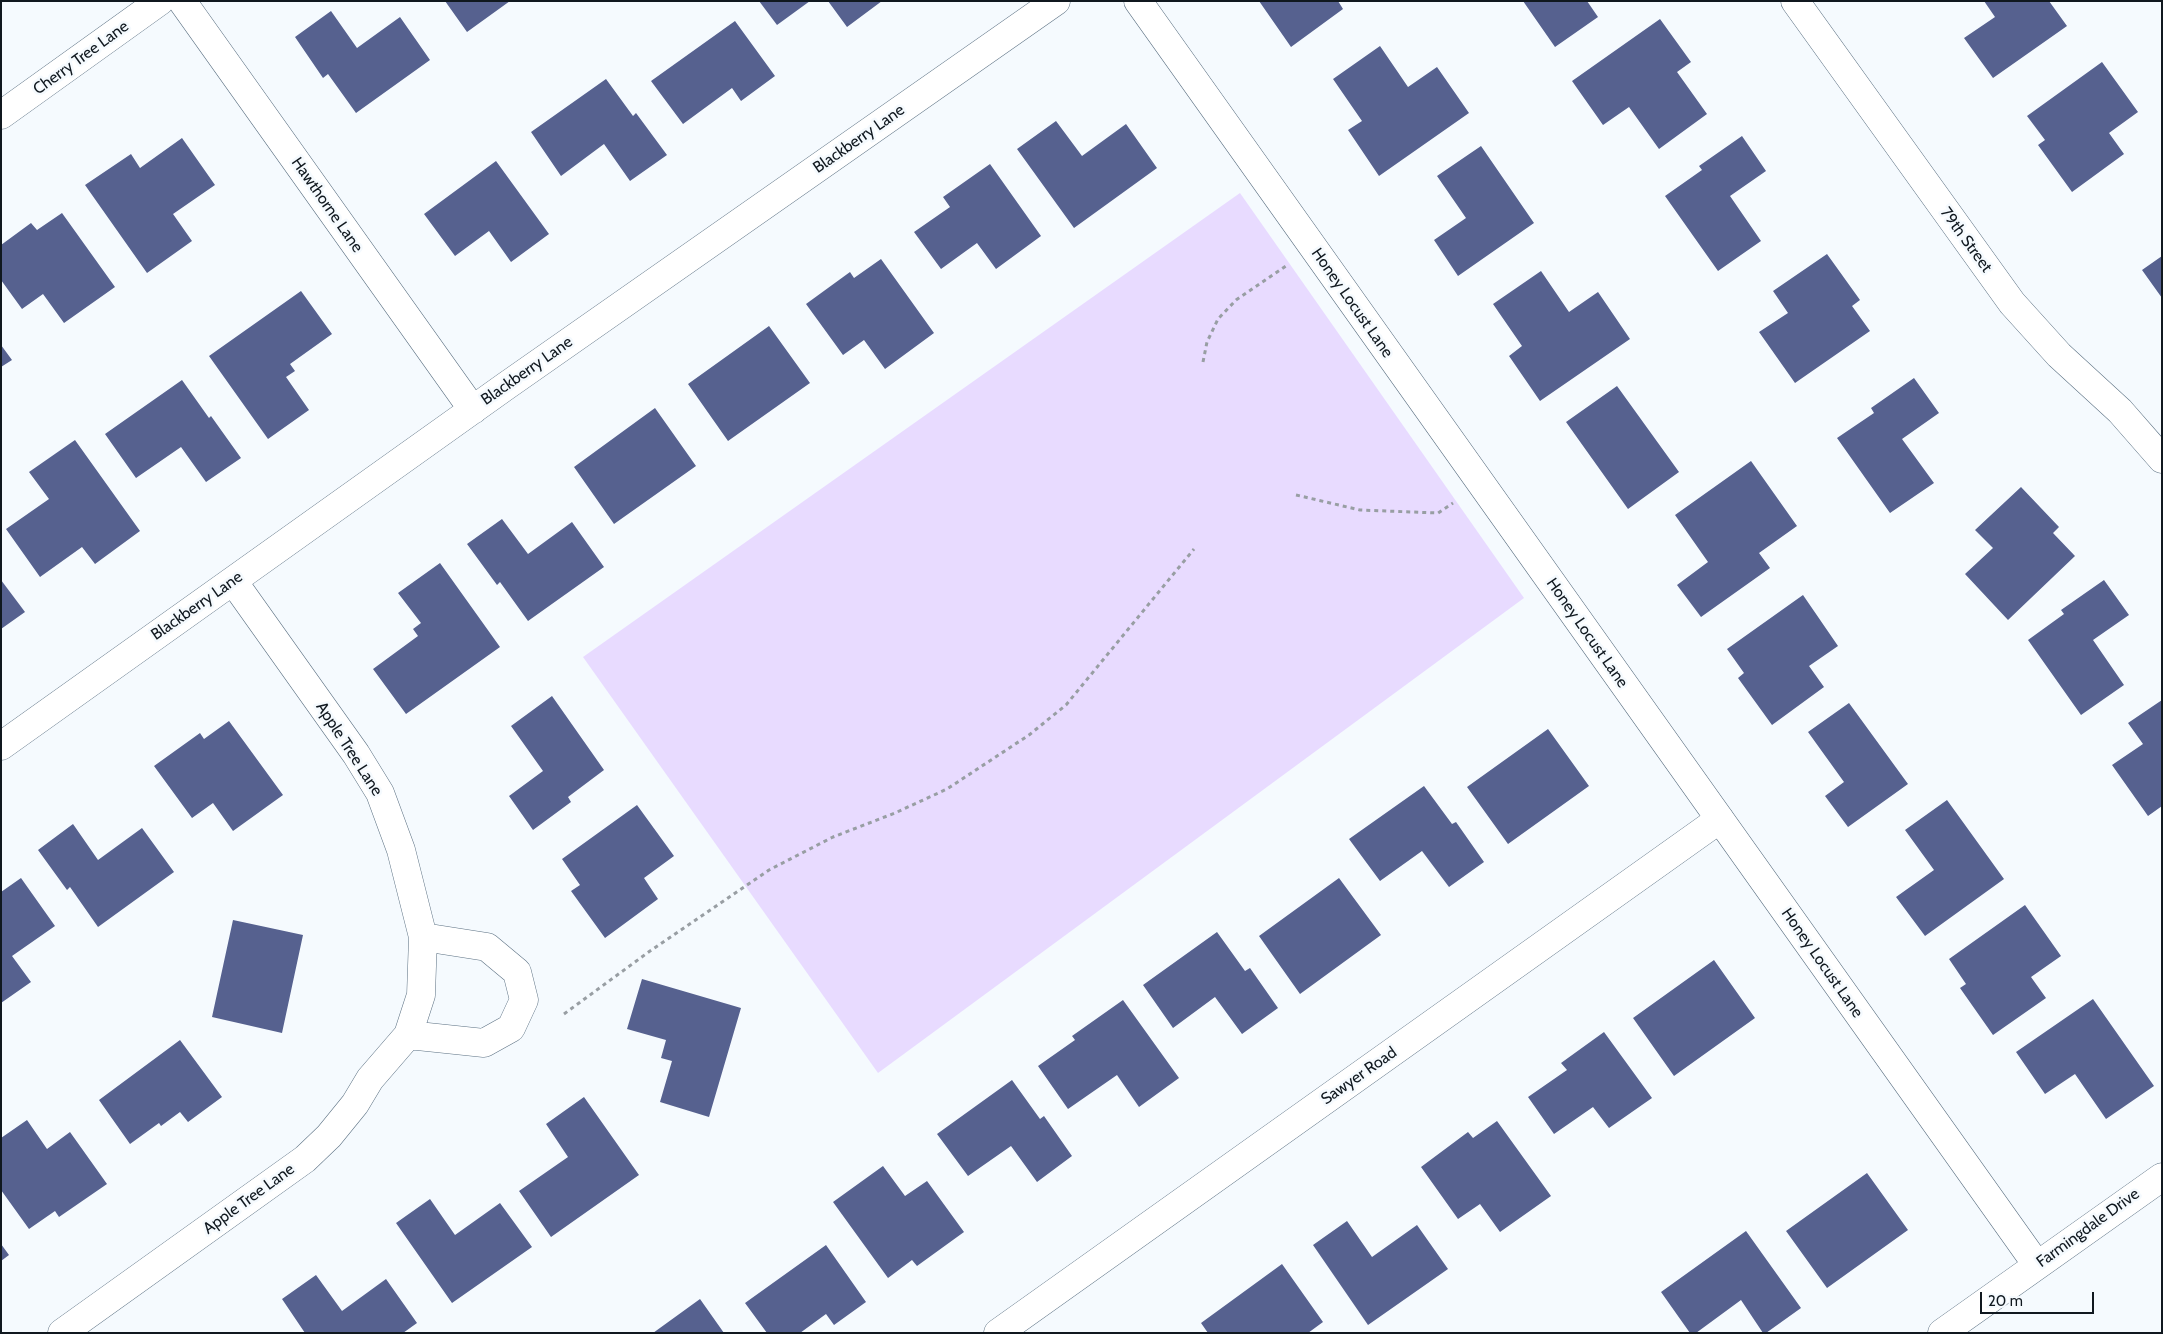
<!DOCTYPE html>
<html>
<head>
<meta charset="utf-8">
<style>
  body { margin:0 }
  #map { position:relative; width:2163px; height:1334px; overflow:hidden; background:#f5fafe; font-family:Cabin,sans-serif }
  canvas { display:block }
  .frame { position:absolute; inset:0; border:2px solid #10181f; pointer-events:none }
  .scale { position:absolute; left:1980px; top:1292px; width:114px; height:22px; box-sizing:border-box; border:2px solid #10181f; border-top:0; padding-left:6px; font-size:15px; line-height:18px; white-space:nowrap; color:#10181f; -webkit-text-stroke:4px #f5fafe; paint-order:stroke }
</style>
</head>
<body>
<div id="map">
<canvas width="2163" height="1334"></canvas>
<div class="frame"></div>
<div class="scale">20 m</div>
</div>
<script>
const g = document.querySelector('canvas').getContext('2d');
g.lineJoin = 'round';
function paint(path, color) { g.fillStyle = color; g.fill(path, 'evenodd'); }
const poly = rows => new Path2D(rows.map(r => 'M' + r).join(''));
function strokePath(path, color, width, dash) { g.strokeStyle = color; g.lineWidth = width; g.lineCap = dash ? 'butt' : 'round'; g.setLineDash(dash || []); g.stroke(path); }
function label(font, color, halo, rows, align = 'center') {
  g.font = font + ' Cabin,sans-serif'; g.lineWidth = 5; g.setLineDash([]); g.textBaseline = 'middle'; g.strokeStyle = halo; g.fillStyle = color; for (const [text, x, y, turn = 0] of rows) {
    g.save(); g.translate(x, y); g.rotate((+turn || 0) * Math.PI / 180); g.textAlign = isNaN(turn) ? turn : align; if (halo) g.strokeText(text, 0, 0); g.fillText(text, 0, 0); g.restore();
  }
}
paint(poly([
  [1240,193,1524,598,878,1073,583,657]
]), '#e8dbff');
paint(poly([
  [445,1,510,1,467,32],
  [759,1,810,1,777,25],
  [828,1,882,1,847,27],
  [1259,1,1338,1,1343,9,1291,47],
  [1523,1,1587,1,1598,17,1555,47],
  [1984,1,2049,1,2067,26,1993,78,1964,38,1995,17],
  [331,11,357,48,400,17,430,60,356,113,328,74,323,78,295,37],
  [1660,19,1691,62,1677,72,1707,114,1659,149,1629,107,1603,125,1572,81],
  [735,21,775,76,741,101,732,88,683,124,651,81],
  [1380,46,1408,87,1437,67,1469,113,1379,176,1348,130,1362,121,1333,79],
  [2102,62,2138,112,2109,133,2124,154,2072,192,2038,145,2045,140,2027,116],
  [606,79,633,116,636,113,667,155,630,181,604,144,561,176,531,132],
  [1056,121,1082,156,1126,124,1157,168,1074,228,1017,149],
  [1742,136,1766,171,1730,196,1761,241,1718,271,1665,196,1702,170,1699,166],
  [182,138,215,185,173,214,192,241,147,273,85,185,131,154,140,168],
  [1481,146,1534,223,1458,276,1434,240,1466,218,1437,176],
  [496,161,549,234,511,262,489,231,455,256,424,214],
  [990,164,1041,236,996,269,977,243,941,269,914,232,950,207,943,197],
  [62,213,115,287,64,323,43,294,22,309,1,280,1,245,31,223,37,230],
  [1827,254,1860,300,1852,306,1870,331,1795,383,1759,332,1788,313,1773,291],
  [2162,256,2162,298,2142,270],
  [881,259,934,333,885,369,864,340,843,355,806,304,850,272,854,278],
  [1541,271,1569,312,1598,292,1630,339,1540,401,1509,356,1522,346,1493,304],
  [301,291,332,334,290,364,295,371,286,377,309,410,268,439,209,356],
  [769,326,810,383,728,441,688,384],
  [1,345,12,360,1,367],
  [1914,378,1939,413,1902,439,1934,483,1890,513,1837,438,1874,413,1871,408],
  [182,380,209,418,211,416,241,458,206,482,181,447,136,478,105,434],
  [1617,386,1679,472,1628,509,1566,422],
  [655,408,696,466,614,524,574,467],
  [75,440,140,531,95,564,82,547,40,577,6,529,49,499,29,472],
  [1751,461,1797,526,1759,553,1770,568,1701,617,1677,585,1708,562,1675,515],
  [2021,487,2059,527,2053,533,2075,556,2008,620,1965,574,1993,548,1975,530],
  [502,519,528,554,572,522,604,567,528,621,500,582,497,585,467,544],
  [440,563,500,647,406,714,373,669,418,636,413,629,421,623,398,593],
  [1,580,25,612,1,629],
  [2104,580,2129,615,2093,640,2124,685,2081,715,2028,640,2064,614,2061,610],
  [1803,595,1838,646,1809,666,1824,687,1772,725,1738,678,1744,673,1727,649],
  [552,696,604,770,568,797,571,802,533,830,509,796,543,771,511,726],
  [2162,700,2162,806,2148,816,2112,765,2143,744,2128,723],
  [1849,703,1908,784,1848,827,1825,796,1844,782,1808,732],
  [229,721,283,795,233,831,213,803,192,818,154,766,200,733,204,739],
  [1548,729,1589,786,1508,844,1467,787],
  [1424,786,1452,824,1456,822,1484,862,1449,887,1422,851,1380,881,1349,839],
  [1947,800,2004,879,1925,936,1896,897,1934,870,1905,830],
  [637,805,674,856,644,878,658,899,605,938,571,891,580,885,562,859],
  [73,824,98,860,142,828,174,872,98,927,70,887,67,890,38,850],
  [21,878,55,926,12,956,31,982,1,1003,1,892],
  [1339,878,1381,935,1300,994,1259,936],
  [2025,905,2061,956,2031,977,2046,998,1993,1035,1960,988,1966,984,1949,959],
  [233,920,303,935,282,1033,212,1017],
  [1217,932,1245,971,1250,968,1278,1008,1242,1034,1215,997,1173,1028,1143,985],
  [1714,960,1755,1018,1674,1076,1633,1018],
  [642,979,741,1008,709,1117,660,1102,672,1061,661,1058,666,1040,627,1029],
  [2093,999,2154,1086,2106,1119,2075,1074,2045,1094,2016,1052],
  [1123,1000,1179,1078,1139,1107,1117,1075,1068,1109,1038,1066,1075,1040,1072,1036],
  [1604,1032,1652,1098,1609,1128,1593,1107,1554,1134,1528,1097,1567,1070,1561,1063],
  [180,1040,222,1097,188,1122,180,1112,161,1126,159,1123,130,1144,99,1100],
  [1012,1080,1040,1119,1044,1116,1072,1156,1037,1182,1011,1146,968,1176,937,1134],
  [584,1097,639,1175,551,1237,519,1191,568,1157,546,1124],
  [27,1120,47,1149,70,1132,107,1184,59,1217,55,1211,29,1229,1,1190,1,1138],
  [1497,1121,1551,1196,1500,1232,1480,1204,1458,1219,1421,1167,1468,1132,1473,1138],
  [883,1166,905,1196,927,1181,964,1232,917,1266,912,1260,888,1278,833,1202],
  [1867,1173,1908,1230,1827,1288,1786,1231],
  [430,1199,455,1235,500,1203,532,1247,452,1303,396,1223],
  [1347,1221,1372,1257,1417,1225,1448,1269,1368,1325,1313,1245],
  [1746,1231,1801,1308,1766,1333,1763,1333,1741,1300,1696,1333,1690,1333,1661,1292],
  [1,1244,9,1255,1,1261],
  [826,1245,866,1302,834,1325,826,1314,800,1333,767,1333,745,1303],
  [1282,1264,1323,1322,1308,1333,1208,1333,1201,1323],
  [316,1275,342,1311,386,1279,417,1323,403,1333,305,1333,282,1299],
  [700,1299,724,1333,653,1333]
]), '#56618f');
const minor = poly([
  [182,1,473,410],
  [1138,1,2037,1265],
  [1795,1,2012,303,2059,355,2120,411,2162,459],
  [1,115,160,1],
  [1,746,506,386,1056,1],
  [408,1035,484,1043,511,1028,524,1000,517,972,487,947,423,937],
  [62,1333,305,1159,329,1136,355,1104,370,1079,408,1035,421,995,423,937,401,850,380,793,356,754,233,581],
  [998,1333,1720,819],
  [1942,1333,2162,1177]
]);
strokePath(minor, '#5c7183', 29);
strokePath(poly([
  [1203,362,1207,342,1218,319,1236,300,1286,266],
  [1296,495,1360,510,1438,513,1453,503],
  [564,1014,650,951,769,870,833,837,895,813,947,789,1029,735,1066,705,1194,549]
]), '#989ea3', 3, [4, 4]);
strokePath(minor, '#fff', 28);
label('16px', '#10181f', '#f5fafe', [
  ["Cherry Tree Lane",81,58,-36],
  ["Blackberry Lane",859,139,-35],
  ["Hawthorne Lane",327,205,55],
  ["79th Street",1966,240,54],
  ["Honey Locust Lane",1352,303,55],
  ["Blackberry Lane",527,371,-35],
  ["Blackberry Lane",197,606,-35],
  ["Honey Locust Lane",1587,633,55],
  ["Apple Tree Lane",349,749,57],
  ["Honey Locust Lane",1822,963,55],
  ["Sawyer Road",1359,1076,-35],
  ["Apple Tree Lane",249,1199,-36],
  ["Farmingdale Drive",2088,1228,-36]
]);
</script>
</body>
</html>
